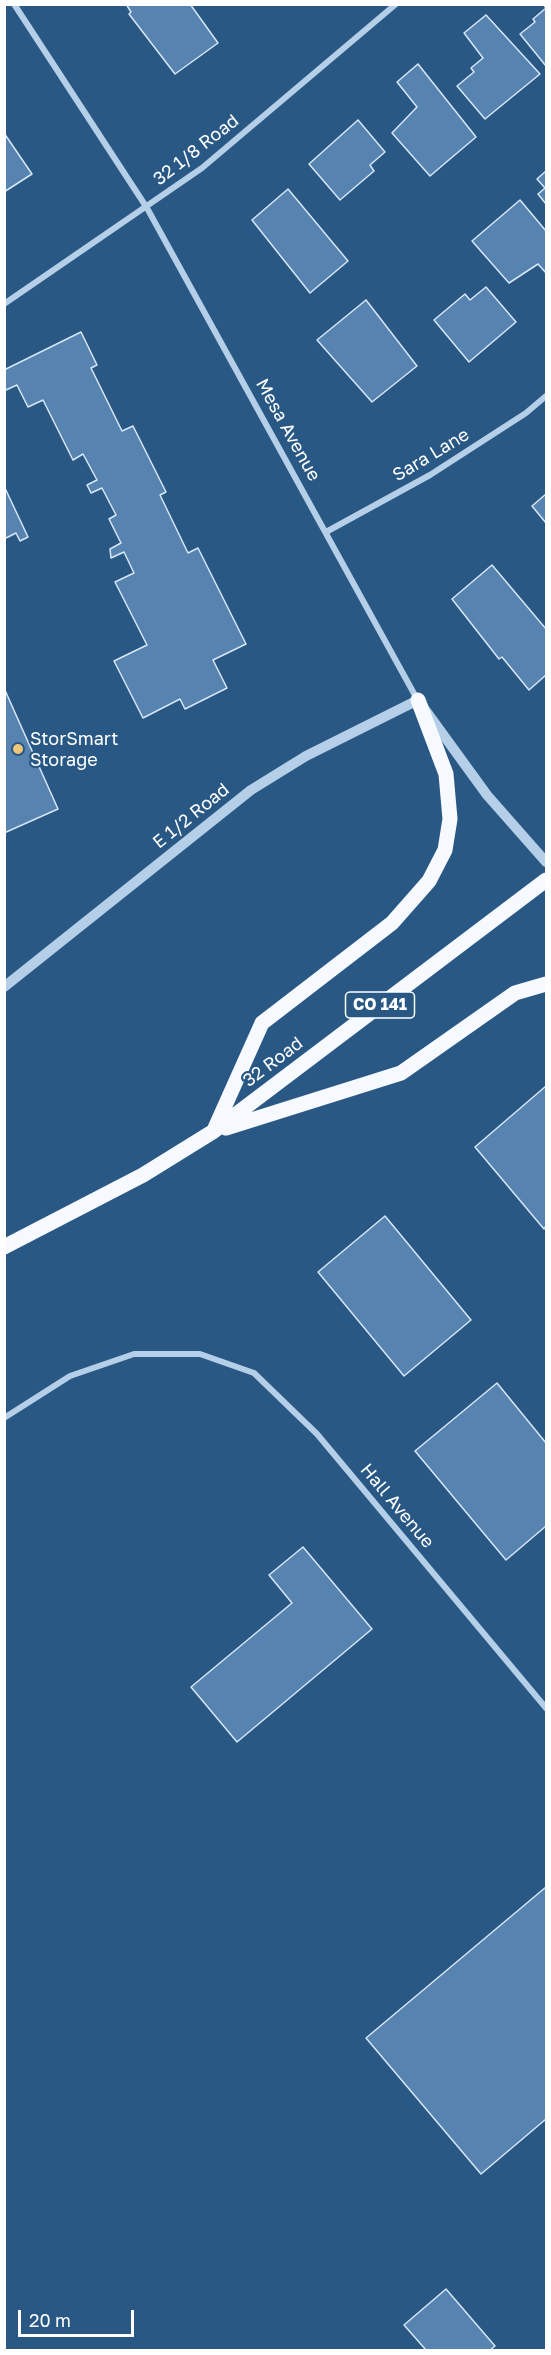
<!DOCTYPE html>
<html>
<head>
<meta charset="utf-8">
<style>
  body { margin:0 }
  #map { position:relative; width:551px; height:2355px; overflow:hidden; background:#295885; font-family:"Golos Text",sans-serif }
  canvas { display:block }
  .frame { position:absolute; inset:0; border:6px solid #fff; pointer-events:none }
  .scale { position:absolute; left:18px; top:2310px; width:116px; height:27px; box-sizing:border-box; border:3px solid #fff; border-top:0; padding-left:8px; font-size:18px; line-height:21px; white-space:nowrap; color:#fff; -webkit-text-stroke:4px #295885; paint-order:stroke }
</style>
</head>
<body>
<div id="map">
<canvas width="551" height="2355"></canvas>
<div class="frame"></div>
<div class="scale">20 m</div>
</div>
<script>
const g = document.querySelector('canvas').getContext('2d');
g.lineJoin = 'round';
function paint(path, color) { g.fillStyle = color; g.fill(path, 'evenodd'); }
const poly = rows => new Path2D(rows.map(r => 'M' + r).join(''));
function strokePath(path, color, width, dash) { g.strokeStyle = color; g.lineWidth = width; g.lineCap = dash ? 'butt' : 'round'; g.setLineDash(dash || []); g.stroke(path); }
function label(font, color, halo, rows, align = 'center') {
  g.font = font + ' "Golos Text",sans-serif'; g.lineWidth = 4.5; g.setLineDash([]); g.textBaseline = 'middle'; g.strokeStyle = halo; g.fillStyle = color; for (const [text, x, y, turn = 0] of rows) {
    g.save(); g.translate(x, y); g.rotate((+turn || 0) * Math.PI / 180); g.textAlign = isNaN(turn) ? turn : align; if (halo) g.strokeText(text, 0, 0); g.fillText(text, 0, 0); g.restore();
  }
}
const building = poly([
  [126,4,190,4,218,43,175,74,129,14,131,12,126,4],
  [543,4,546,4,546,66,520,34,535,22,533,19,546,8,543,4],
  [486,15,540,74,485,119,457,86,474,72,471,68,483,58,464,33,486,15],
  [418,64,476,137,430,176,392,133,417,107,397,82,418,64],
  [358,120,385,152,370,165,374,171,340,200,309,164,358,120],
  [4,133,32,174,4,192,4,133],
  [546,171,546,204,538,194,545,188,537,179,546,171],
  [288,189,348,261,310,293,252,220,288,189],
  [520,200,546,231,546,273,538,264,509,283,472,241,520,200],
  [486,287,516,322,469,362,434,320,465,294,470,300,486,287],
  [366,300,417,366,372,402,317,340,366,300],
  [81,332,97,365,91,368,122,431,133,426,166,492,160,495,188,553,198,548,246,644,213,660,227,688,185,709,180,699,143,718,114,661,147,645,115,582,134,573,124,552,111,558,110,549,121,543,109,519,116,515,102,488,91,493,87,485,97,480,83,454,73,460,43,400,28,407,17,385,6,390,4,387,4,370,81,332],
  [4,486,28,537,20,541,16,533,4,539,4,486],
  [546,494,546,523,532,506,546,494],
  [492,565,546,629,546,675,529,690,502,657,499,659,452,599,492,565],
  [4,688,58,809,4,833,4,688],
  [546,1086,546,1226,544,1229,475,1147,546,1086],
  [385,1216,471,1320,404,1376,318,1272,385,1216],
  [497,1383,546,1443,546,1526,506,1560,415,1451,497,1383],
  [303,1547,372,1629,237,1742,191,1687,292,1603,269,1575,303,1547],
  [546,1887,546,2119,481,2174,366,2038,546,1887],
  [446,2289,495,2346,490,2350,426,2350,404,2325,446,2289]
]);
paint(building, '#5683af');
strokePath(building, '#d7e7f6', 1.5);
strokePath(poly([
  [14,4,147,208,417,699],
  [4,304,202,168,396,4],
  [326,532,430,475,526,413,546,396],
  [4,1418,70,1376,134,1354,200,1354,254,1373,317,1434,546,1708]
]), '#b4cfe7', 6);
strokePath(poly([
  [4,987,251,790,306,756,418,700,487,795,546,862]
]), '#b4cfe7', 10);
strokePath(poly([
  [215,1128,262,1023,392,923,429,881,445,850,450,819,446,774,418,700],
  [226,1128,401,1073,515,993,546,984],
  [4,1247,143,1175,214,1131,546,880]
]), '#f6f9fe', 15);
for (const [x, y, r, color] of [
  [18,749,6,"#eec57b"]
]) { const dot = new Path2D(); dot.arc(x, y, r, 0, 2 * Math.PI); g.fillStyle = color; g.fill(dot); strokePath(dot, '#295885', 2); }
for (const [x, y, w] of [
  [380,1005,69]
]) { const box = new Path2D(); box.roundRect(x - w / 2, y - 13, w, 26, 4.5); g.fillStyle = '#295885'; g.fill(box); strokePath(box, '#fff', 1.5); }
label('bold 16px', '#fff', null, [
  ["CO 141",380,1005]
]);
label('18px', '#fff', '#295885', [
  ["32 1/8 Road",196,150,-38],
  ["Mesa Avenue",288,430,61],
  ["Sara Lane",431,455,-31],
  ["E 1/2 Road",191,816,-39],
  ["32 Road",273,1062,-37],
  ["Hall Avenue",397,1506,50]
]);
label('18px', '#fff', '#295885', [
  ["StorSmart",30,739],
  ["Storage",30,760]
], 'left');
</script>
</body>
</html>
